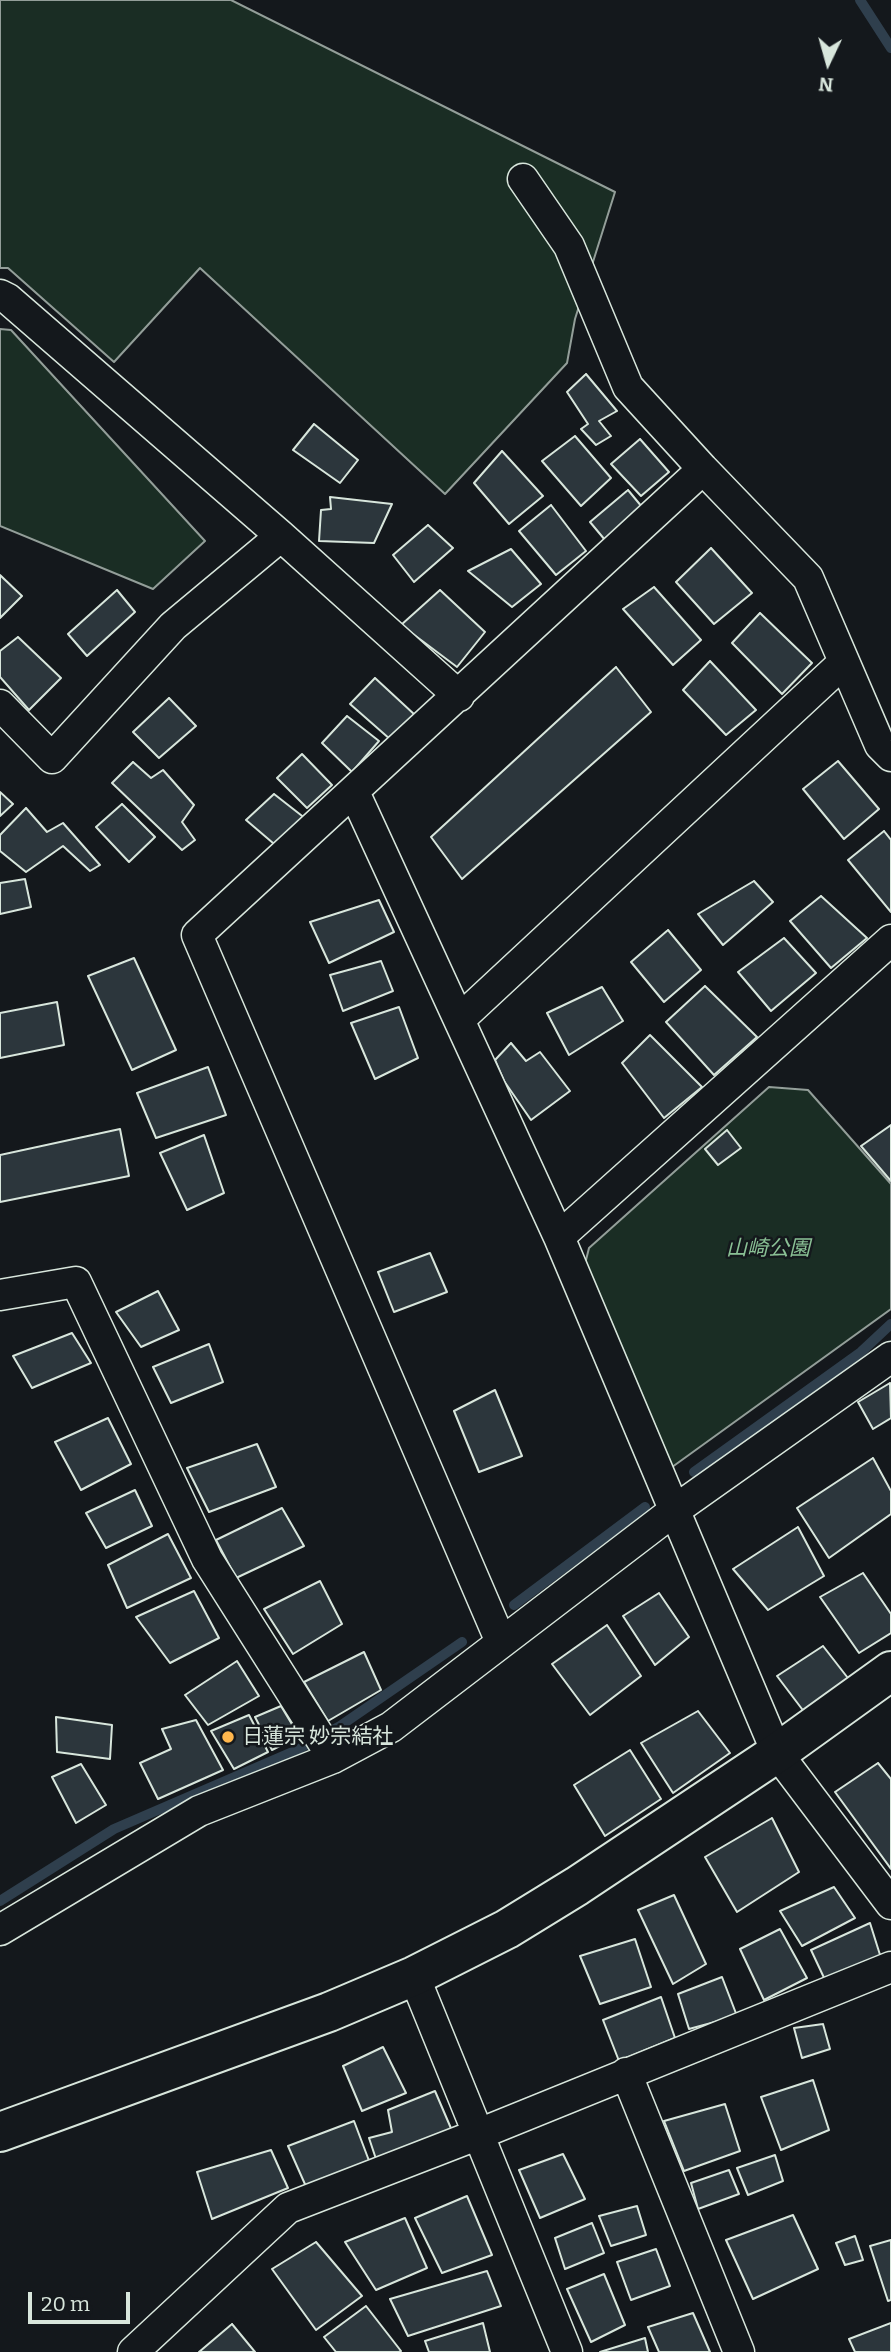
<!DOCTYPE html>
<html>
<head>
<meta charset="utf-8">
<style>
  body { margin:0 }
  #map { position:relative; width:891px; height:2352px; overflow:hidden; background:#14181c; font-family:Bitter,serif }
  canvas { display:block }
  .north { position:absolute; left:793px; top:28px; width:70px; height:70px; -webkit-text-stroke:5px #14181c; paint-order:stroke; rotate:185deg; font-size:19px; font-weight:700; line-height:28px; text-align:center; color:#d8e6dc }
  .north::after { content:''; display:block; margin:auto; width:24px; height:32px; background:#d8e6dc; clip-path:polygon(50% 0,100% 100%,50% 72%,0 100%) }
  .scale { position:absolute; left:28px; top:2292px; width:102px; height:32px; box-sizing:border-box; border:4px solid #d8e6dc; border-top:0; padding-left:9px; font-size:21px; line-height:24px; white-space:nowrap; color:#d8e6dc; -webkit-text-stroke:5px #14181c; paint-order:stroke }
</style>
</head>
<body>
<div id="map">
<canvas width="891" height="2352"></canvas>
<div class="north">N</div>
<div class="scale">20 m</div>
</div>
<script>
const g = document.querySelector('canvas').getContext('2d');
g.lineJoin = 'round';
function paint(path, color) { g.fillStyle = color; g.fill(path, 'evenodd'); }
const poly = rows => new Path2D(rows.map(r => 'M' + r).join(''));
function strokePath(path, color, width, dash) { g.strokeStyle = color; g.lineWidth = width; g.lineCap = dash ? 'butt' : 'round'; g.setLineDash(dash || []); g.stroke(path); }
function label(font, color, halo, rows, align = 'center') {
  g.font = font + ' Bitter,"Noto Sans JP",serif'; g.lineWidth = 5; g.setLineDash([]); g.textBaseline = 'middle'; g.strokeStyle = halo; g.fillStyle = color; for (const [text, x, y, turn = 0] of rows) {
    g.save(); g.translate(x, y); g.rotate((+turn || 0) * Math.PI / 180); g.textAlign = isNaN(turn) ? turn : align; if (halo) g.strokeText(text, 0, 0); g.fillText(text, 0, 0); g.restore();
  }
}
const green = poly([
  [0,0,231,0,615,192,575,319,567,363,445,494,200,268,114,362,8,268,0,268,0,0],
  [0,329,11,330,205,541,153,589,0,526,0,329],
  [769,1087,808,1090,891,1184,891,1309,668,1470,584,1268,589,1248,769,1087]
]);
paint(green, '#1a2d24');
strokePath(green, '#939e99', 2);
strokePath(poly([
  [860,0,891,48],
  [694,1472,861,1352,891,1324],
  [514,1605,645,1507],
  [0,1901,114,1829,297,1750,340,1726,462,1642]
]), '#2f3f4d', 10);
const building = poly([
  [586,374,617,411,599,421,611,436,596,445,581,429,588,424,567,392,586,374],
  [314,424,358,460,340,483,293,450,314,424],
  [575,436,611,478,581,506,542,461,575,436],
  [640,439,669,472,641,496,611,464,640,439],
  [502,451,543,496,509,524,474,483,502,451],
  [628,490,647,513,610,546,590,522,628,490],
  [330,497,392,504,374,543,319,541,321,510,331,509,330,497],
  [551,505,586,551,556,575,519,531,551,505],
  [428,525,453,548,414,582,393,555,428,525],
  [711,548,752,593,714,624,676,582,711,548],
  [511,549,541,584,512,607,468,571,511,549],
  [0,575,22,596,0,618,0,575],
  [654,587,701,640,673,665,623,609,654,587],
  [117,590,135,612,87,656,68,634,117,590],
  [440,590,485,632,457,667,401,625,440,590],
  [760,613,812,663,782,694,732,643,760,613],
  [18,637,61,678,29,710,0,677,0,651,18,637],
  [710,661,756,710,726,735,683,690,710,661],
  [616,667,651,712,462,879,431,837,616,667],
  [375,678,415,715,391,740,350,704,375,678],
  [169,698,196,726,159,758,133,732,169,698],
  [347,716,379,741,352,772,322,743,347,716],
  [302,754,332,785,307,808,277,778,302,754],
  [838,761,879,809,844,839,803,789,838,761],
  [133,762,151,778,163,770,194,805,182,822,195,840,182,850,112,783,133,762],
  [0,792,13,804,0,816,0,792],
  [274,794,306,819,280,849,246,820,274,794],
  [122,804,155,837,129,862,96,827,122,804],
  [26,808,47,832,63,823,100,865,90,871,63,846,26,872,0,851,0,835,26,808],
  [884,831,891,840,891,912,848,860,884,831],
  [25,879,31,907,0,914,0,883,25,879],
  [754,881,773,902,723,945,698,914,754,881],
  [821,896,867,938,831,968,790,921,821,896],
  [379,900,394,932,329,963,310,922,379,900],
  [668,930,701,970,664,1002,631,962,668,930],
  [784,938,816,973,771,1011,738,972,784,938],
  [134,958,176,1050,132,1070,88,976,134,958],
  [381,961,393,991,343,1011,330,975,381,961],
  [705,986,757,1037,714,1075,666,1022,705,986],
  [602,987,623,1021,569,1055,547,1013,602,987],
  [57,1002,64,1045,0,1058,0,1013,57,1002],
  [399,1007,418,1058,375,1079,351,1023,399,1007],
  [650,1035,702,1087,664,1118,622,1063,650,1035],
  [511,1043,526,1061,540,1052,570,1091,531,1120,504,1081,495,1060,511,1043],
  [208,1067,226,1115,156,1138,137,1093,208,1067],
  [891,1125,891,1181,861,1146,891,1125],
  [120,1129,129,1176,0,1202,0,1155,120,1129],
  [727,1130,741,1148,718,1165,705,1149,727,1130],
  [204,1135,224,1193,187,1210,160,1153,204,1135],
  [430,1253,447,1292,394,1312,378,1272,430,1253],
  [158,1291,179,1330,141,1347,116,1312,158,1291],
  [72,1333,91,1363,32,1388,13,1356,72,1333],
  [209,1344,223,1382,171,1403,153,1367,209,1344],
  [890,1383,891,1418,873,1429,858,1402,890,1383],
  [495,1390,522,1456,479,1472,454,1411,495,1390],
  [108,1418,131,1464,81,1490,55,1442,108,1418],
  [257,1444,276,1487,209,1512,187,1468,257,1444],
  [873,1458,891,1491,891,1514,829,1558,797,1508,873,1458],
  [135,1490,152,1526,106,1548,86,1513,135,1490],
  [282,1508,304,1546,236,1578,216,1540,282,1508],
  [798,1527,824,1576,768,1610,733,1569,798,1527],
  [168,1534,191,1578,127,1608,108,1565,168,1534],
  [863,1573,891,1614,891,1633,859,1653,820,1597,863,1573],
  [320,1581,342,1624,293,1654,264,1609,320,1581],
  [194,1591,219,1638,170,1663,136,1617,194,1591],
  [659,1593,689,1637,655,1665,623,1616,659,1593],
  [607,1625,641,1676,590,1715,552,1664,607,1625],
  [823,1646,851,1682,805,1713,777,1676,823,1646],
  [364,1652,381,1690,328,1721,304,1682,364,1652],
  [237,1661,259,1696,208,1725,185,1695,237,1661],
  [281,1706,299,1736,272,1750,255,1717,281,1706],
  [698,1711,730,1753,673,1793,641,1743,698,1711],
  [249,1715,268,1752,234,1769,211,1731,249,1715],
  [56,1717,112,1725,110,1759,57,1752,56,1717],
  [196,1720,223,1770,158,1799,140,1763,171,1749,162,1729,196,1720],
  [630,1750,661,1799,605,1836,574,1785,630,1750],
  [878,1763,891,1779,891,1869,835,1792,878,1763],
  [81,1764,106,1805,76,1823,52,1777,81,1764],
  [772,1818,799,1872,737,1912,705,1857,772,1818],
  [834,1887,855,1918,802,1946,780,1911,834,1887],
  [674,1895,706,1964,673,1984,638,1910,674,1895],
  [870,1923,881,1958,826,1982,811,1950,870,1923],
  [780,1929,807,1978,764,2000,740,1949,780,1929],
  [635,1939,651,1987,600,2004,580,1956,635,1939],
  [722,1977,737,2016,689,2029,678,1994,722,1977],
  [661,1997,675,2038,619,2061,603,2020,661,1997],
  [823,2024,830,2049,802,2058,794,2028,823,2024],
  [383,2047,406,2093,362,2111,343,2066,383,2047],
  [813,2080,829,2130,781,2150,761,2097,813,2080],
  [435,2091,453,2133,378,2165,369,2138,392,2132,388,2110,435,2091],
  [725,2104,740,2151,684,2171,664,2121,725,2104],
  [354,2121,371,2166,308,2191,288,2146,354,2121],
  [271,2150,288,2188,212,2219,197,2172,271,2150],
  [563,2154,585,2199,540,2218,519,2170,563,2154],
  [775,2155,783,2181,748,2195,737,2168,775,2155],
  [729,2170,739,2194,698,2209,691,2183,729,2170],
  [467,2196,492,2255,442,2273,415,2218,467,2196],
  [637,2206,646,2235,611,2246,599,2216,637,2206],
  [793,2215,818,2269,753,2299,726,2240,793,2215],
  [405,2218,427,2268,376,2290,345,2242,405,2218],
  [592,2223,604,2253,565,2269,555,2238,592,2223],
  [855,2236,863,2260,845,2265,836,2243,855,2236],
  [891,2240,891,2300,888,2301,870,2246,891,2240],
  [316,2242,362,2296,316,2330,272,2269,316,2242],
  [656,2249,670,2286,631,2300,617,2262,656,2249],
  [487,2271,501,2306,408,2336,390,2299,487,2271],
  [604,2274,625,2325,591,2342,567,2289,604,2274],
  [366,2306,401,2351,399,2352,336,2352,324,2337,366,2306],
  [693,2313,710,2352,659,2352,648,2327,693,2313],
  [483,2323,490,2352,429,2352,425,2341,483,2323],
  [891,2323,891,2352,855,2352,849,2339,891,2323],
  [232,2324,255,2352,199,2352,232,2324],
  [645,2338,648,2352,600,2352,645,2338]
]);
paint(building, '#2c363c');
strokePath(building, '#d8e6dc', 2);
const street = poly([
  [523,179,569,246,628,387,703,469,808,578,880,745,891,756],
  [0,295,8,299,281,536,459,696],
  [0,705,52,758,173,626,281,536],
  [354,792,559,1237,777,1753,891,1904],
  [459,1020,844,662],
  [559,1237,891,940],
  [0,1295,76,1282,207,1559,333,1758],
  [501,1642,197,935,703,469],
  [0,1930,199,1811,333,1758,391,1727,675,1510,891,1357],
  [414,1976,567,2352],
  [626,2073,739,2352],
  [133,2352,288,2208,479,2134,891,1967]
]);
const secondary = poly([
  [0,2132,329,2012,414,1976,507,1929,577,1886,777,1753,891,1671]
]);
strokePath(street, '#d8e6dc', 33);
strokePath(secondary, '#d8e6dc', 42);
strokePath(street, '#14181c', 30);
strokePath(secondary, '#14181c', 38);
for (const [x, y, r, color] of [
  [228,1737,7,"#ffb74d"]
]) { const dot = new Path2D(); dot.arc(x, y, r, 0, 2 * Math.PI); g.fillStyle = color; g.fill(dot); strokePath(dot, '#14181c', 2.5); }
label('italic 21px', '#8ac095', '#14181c', [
  ["山崎公園",768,1249]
]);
label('21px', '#d8e6dc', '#14181c', [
  ["日蓮宗 妙宗結社",242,1737]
], 'left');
</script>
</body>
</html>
